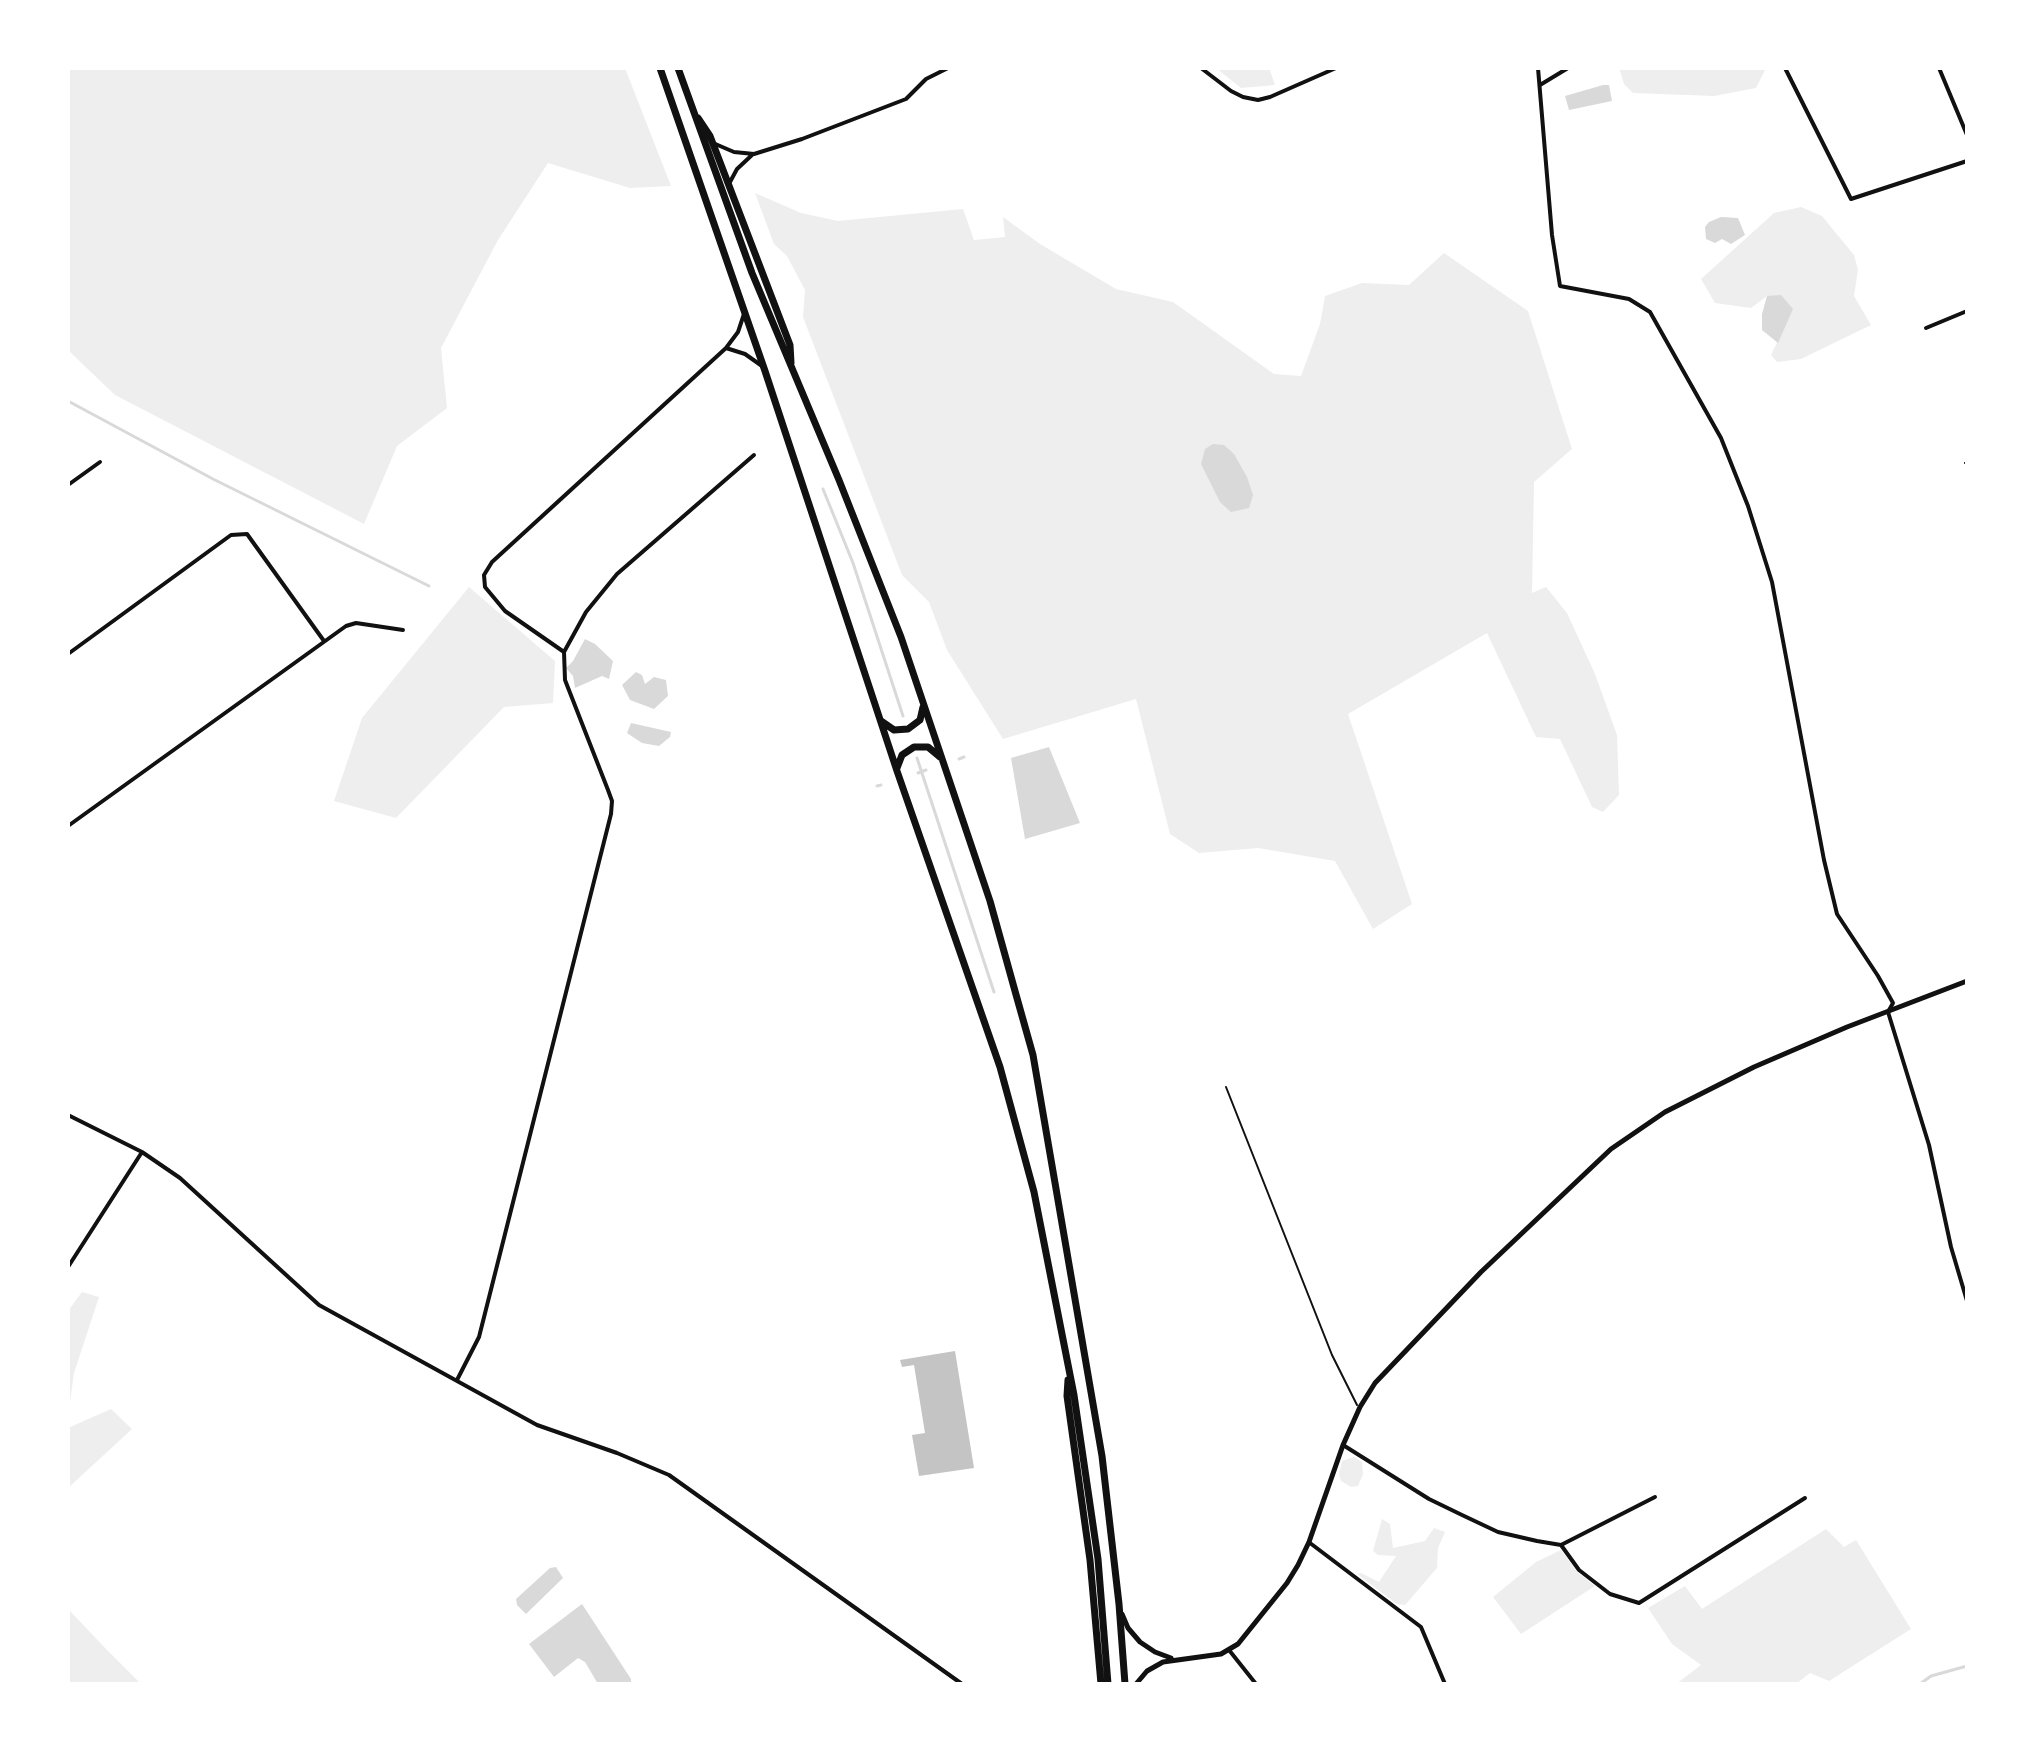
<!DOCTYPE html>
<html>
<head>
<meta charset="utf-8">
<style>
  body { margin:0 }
  #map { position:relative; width:2035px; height:1752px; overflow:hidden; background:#fff; font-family:"Golos Text",sans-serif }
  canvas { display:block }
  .frame { position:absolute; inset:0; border:70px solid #fff; pointer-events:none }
</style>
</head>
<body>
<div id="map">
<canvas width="2035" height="1752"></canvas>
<div class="frame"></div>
</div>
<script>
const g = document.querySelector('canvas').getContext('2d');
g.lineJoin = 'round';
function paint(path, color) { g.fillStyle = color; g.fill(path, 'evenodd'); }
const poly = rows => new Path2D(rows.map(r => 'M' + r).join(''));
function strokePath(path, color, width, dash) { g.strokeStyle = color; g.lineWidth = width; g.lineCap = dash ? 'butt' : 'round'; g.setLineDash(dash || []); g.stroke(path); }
paint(poly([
  [68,68,625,68,671,186,630,188,548,163,498,240,441,348,447,408,397,446,364,524,115,395,68,350],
  [1216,68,1269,68,1275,85,1241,88],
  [1619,68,1766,68,1756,88,1714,96,1633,93,1624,84],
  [755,193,801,213,838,221,963,209,974,240,1005,237,1003,217,1040,244,1116,289,1173,302,1274,374,1301,376,1320,324,1325,296,1362,283,1409,285,1444,253,1528,311,1572,449,1534,482,1532,593,1546,587,1567,613,1595,674,1617,735,1619,795,1603,812,1592,807,1560,739,1536,737,1487,633,1348,714,1412,904,1373,929,1335,861,1258,848,1199,853,1170,834,1136,699,1003,739,947,650,929,602,902,575,803,317,805,290,787,256,774,244],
  [1801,207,1822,216,1854,255,1858,270,1854,296,1871,325,1801,359,1777,362,1771,355,1793,309,1767,296,1751,308,1715,303,1701,279,1774,213],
  [469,587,555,661,553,703,504,707,396,818,334,801,362,718],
  [82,1292,99,1297,74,1373,68,1416,68,1311],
  [111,1409,132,1429,68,1488,68,1428],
  [1354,1457,1362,1462,1363,1474,1358,1486,1351,1487,1341,1481,1339,1474,1342,1461],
  [1382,1519,1390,1524,1393,1548,1425,1541,1434,1528,1445,1532,1438,1548,1437,1568,1405,1605,1397,1604,1357,1574,1361,1573,1379,1582,1396,1556,1378,1555,1373,1551],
  [1826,1529,1844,1547,1856,1540,1911,1629,1829,1681,1810,1673,1796,1684,1676,1684,1701,1665,1672,1644,1648,1608,1685,1586,1702,1609],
  [1561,1550,1577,1572,1595,1586,1521,1634,1493,1597,1536,1562],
  [68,1609,107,1650,141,1684,68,1684]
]), '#eee');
paint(poly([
  [1603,85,1609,85,1612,101,1569,110,1565,96],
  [1721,217,1738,218,1745,235,1731,244,1722,239,1715,243,1706,239,1705,227,1709,222],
  [1781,295,1793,309,1778,343,1762,330,1762,314,1767,296],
  [1213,444,1224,445,1234,454,1247,477,1253,495,1249,508,1231,512,1220,502,1201,464,1205,449],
  [585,639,595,644,613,661,609,679,602,676,575,688,573,676,566,668,573,661],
  [636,672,642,675,645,684,654,677,666,680,668,696,654,709,630,700,622,685],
  [631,723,671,732,670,737,659,746,642,743,627,733],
  [1049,747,1080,823,1025,839,1011,758],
  [556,1567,563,1578,526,1614,517,1605,516,1599,550,1568],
  [582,1604,631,1679,631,1684,598,1684,585,1662,578,1658,554,1677,529,1644]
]), '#d9d9d9');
strokePath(poly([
  [68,401,213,479,429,586],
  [823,489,853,563,903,716],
  [917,758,994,992],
  [959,759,964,757],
  [918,773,926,770],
  [877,786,881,785],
  [1920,1684,1931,1676,1967,1666]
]), '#d9d9d9', 3);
paint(poly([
  [955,1351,974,1468,919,1476,912,1435,925,1433,914,1365,902,1367,900,1360]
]), '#c4c4c4');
strokePath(poly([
  [1965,463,1967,462],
  [1226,1087,1332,1355,1357,1405]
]), '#111', 2);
strokePath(poly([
  [1201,68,1231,91,1243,97,1258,100,1270,97,1336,68],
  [1538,68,1552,235,1560,286,1629,299,1650,312,1721,438,1748,506,1772,582,1824,860,1837,914,1878,976,1893,1003,1888,1012,1929,1145,1951,1247,1967,1301],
  [1785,68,1851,199,1967,161],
  [1939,68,1967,135],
  [1540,85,1568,68],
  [713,143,734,152,754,154,802,139,906,99,926,79,948,68],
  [730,182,737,169,752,155],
  [1926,328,1967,311],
  [726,348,745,354,762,366],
  [68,485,100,462],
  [564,652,505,611,485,587,484,575,492,562,726,348,738,332,744,314],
  [68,654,231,535,247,534,324,641],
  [68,826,346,626,356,623,403,630],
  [68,1115,142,1152,180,1178,319,1305,537,1425,617,1453,669,1475,962,1684],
  [68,1267,142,1152],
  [457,1380,479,1337,611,814,612,801,608,790,565,680,564,652,586,612,617,574,754,455],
  [1343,1445,1429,1499,1462,1515,1498,1532,1537,1541,1561,1545,1655,1497],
  [1310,1543,1421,1627,1445,1684],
  [1561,1545,1579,1570,1610,1594,1639,1603,1805,1498],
  [1229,1650,1256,1684]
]), '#111', 4);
strokePath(poly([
  [1122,1614,1128,1628,1140,1642,1155,1652,1171,1658],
  [1136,1684,1147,1671,1163,1662,1221,1654,1238,1644,1287,1583,1298,1565,1309,1542,1343,1445,1360,1407,1375,1383,1481,1272,1611,1149,1665,1112,1754,1067,1847,1027,1967,981]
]), '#111', 5);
strokePath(poly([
  [660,68,765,371,897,771,1000,1067,1034,1192,1074,1395,1098,1559,1108,1684],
  [678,68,752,273,839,480,901,637,990,901,1015,991,1033,1055,1102,1456,1119,1604,1125,1684],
  [698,118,710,136,790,345,791,363],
  [881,721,894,730,908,729,920,720,923,707],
  [897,768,902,755,914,747,928,747,940,757],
  [1068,1380,1067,1396,1090,1560,1101,1684]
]), '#111', 7);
</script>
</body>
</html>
